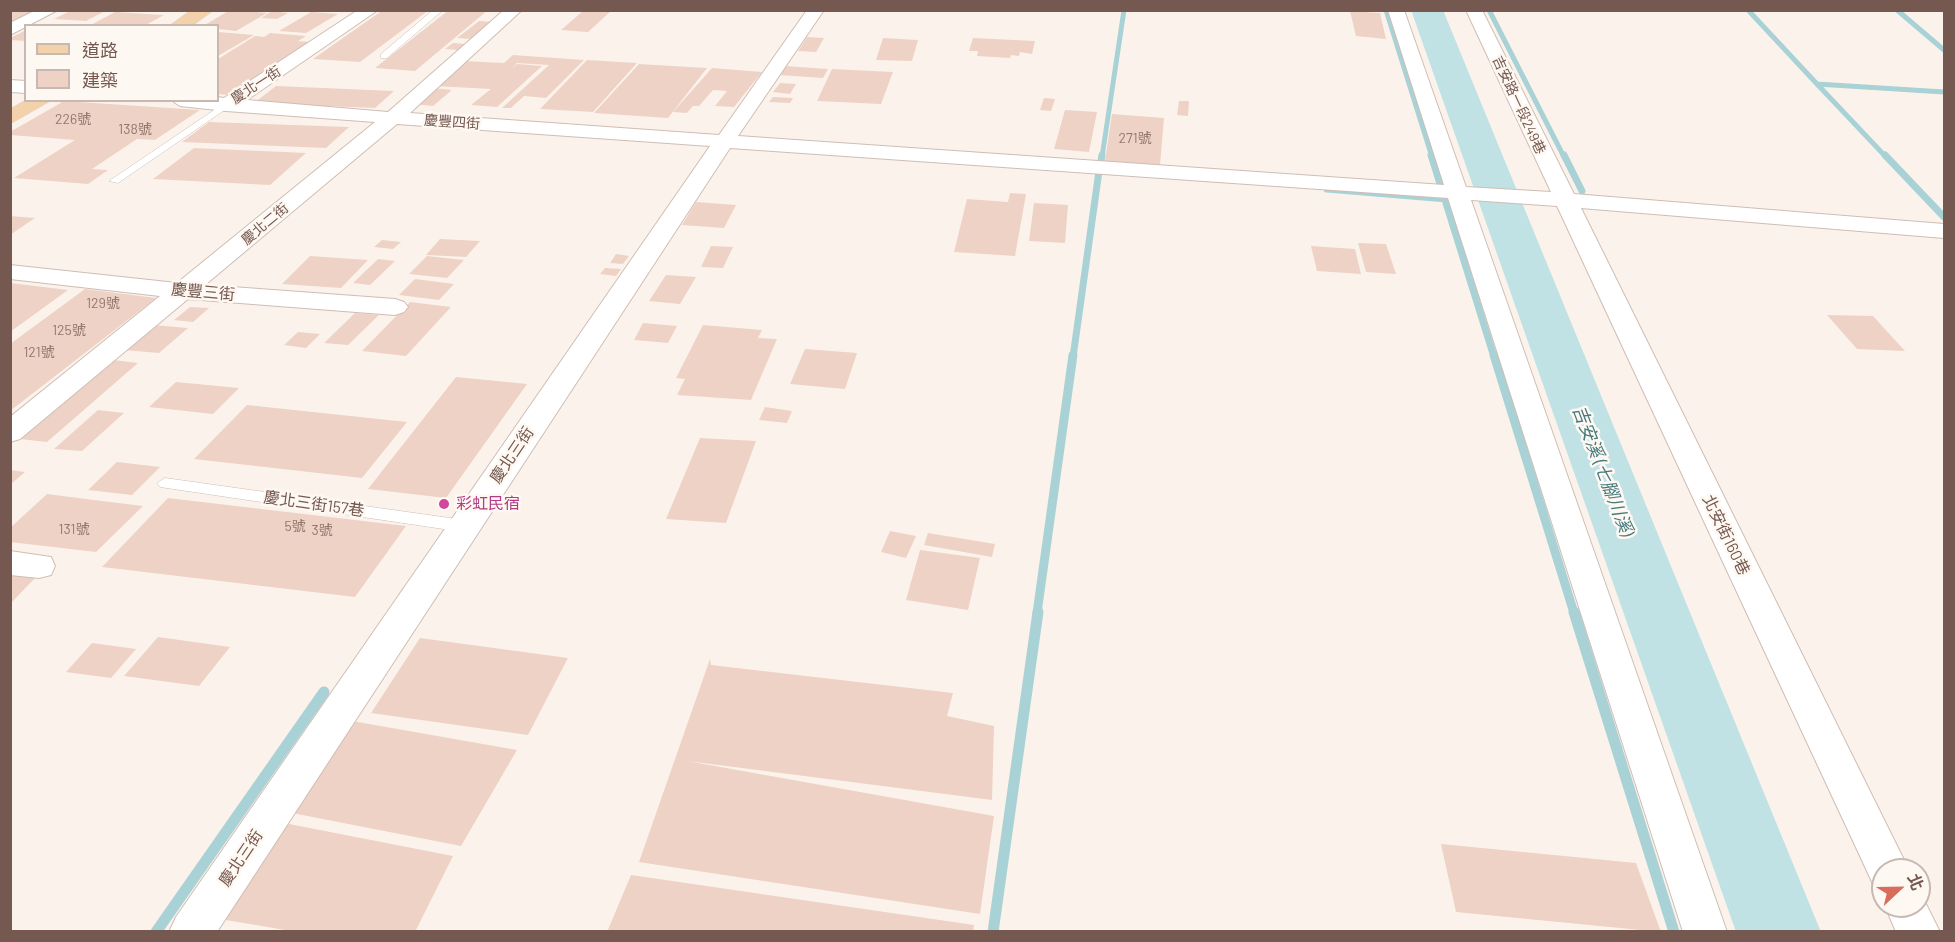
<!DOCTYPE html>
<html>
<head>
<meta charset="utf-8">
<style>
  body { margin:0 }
  #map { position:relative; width:1955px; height:942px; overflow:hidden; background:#fbf3eb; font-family:Barlow,"Noto Sans TC",sans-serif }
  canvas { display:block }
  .frame { position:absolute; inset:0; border:12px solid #755950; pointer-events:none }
  .legend { position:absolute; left:24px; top:24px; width:195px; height:78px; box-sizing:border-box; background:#fef8f2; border:2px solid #c7b8b1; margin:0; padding:8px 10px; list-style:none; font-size:18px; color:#755950 }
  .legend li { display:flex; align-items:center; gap:12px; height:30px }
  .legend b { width:30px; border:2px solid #c7b8b1 }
  .north { position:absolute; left:1871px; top:858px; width:60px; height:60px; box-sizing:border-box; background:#fef8f2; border:2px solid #c7b8b1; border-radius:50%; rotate:68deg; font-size:16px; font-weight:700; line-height:24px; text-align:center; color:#755950 }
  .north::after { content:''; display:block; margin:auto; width:21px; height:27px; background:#da6c5c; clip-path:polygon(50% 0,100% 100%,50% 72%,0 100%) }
</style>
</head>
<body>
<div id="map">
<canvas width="1955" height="942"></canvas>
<div class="frame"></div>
<ul class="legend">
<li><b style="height:8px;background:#f3d1aa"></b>道路</li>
<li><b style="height:16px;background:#eed2c5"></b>建築</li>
</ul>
<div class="north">北</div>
</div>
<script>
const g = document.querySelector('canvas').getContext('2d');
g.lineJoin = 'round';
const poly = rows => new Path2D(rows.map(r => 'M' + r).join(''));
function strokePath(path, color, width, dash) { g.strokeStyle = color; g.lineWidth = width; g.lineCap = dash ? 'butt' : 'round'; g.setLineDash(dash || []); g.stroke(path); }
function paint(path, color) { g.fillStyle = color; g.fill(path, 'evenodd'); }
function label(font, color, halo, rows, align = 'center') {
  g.font = font + ' Barlow,"Noto Sans TC",sans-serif'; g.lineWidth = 5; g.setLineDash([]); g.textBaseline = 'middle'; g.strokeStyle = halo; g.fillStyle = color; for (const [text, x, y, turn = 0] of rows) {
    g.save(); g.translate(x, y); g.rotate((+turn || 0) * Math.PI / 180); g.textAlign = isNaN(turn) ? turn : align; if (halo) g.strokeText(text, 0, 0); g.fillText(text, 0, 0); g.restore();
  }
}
strokePath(poly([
  [1386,10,1432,157],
  [1489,10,1564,157],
  [1748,10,1817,84,1944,92],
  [1897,10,1944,50],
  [1817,84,1886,157],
  [1102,157,1124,10]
]), '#a8d2d5', 5);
strokePath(poly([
  [1431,155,1494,357],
  [1564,155,1582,191],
  [1885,155,1944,217],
  [1101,161,1102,155],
  [1327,189,1447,199],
  [1073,357,1099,171]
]), '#a8d2d5', 7);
strokePath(poly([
  [1494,355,1574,613],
  [1037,613,1073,355]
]), '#a8d2d5', 9);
strokePath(poly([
  [1574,612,1674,932],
  [156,932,324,692],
  [993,932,1038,612]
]), '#a8d2d5', 11);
paint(poly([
  [1411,10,1443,10,1821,932,1736,932,1411,10]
]), '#c1e2e4');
paint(poly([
  [10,10,39,10,10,24],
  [72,10,107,10,86,21,54,19],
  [230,10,238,10,267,13,236,31,218,29,218,26,203,26],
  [383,10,429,10,360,62,313,59],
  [449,10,488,10,415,71,375,68],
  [584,10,611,11,588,32,561,30],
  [272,11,288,13,277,19,261,18],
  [1350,11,1380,13,1386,39,1356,36],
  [115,12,164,15,144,26,89,26],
  [311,12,338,14,306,33,279,31],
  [479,21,493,22,472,39,457,38],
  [26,30,26,41,10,40,10,38],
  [218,33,219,32,254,35,218,56],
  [270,33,306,36,298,41,309,42,229,95,218,94,218,59,255,36,264,37],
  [807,37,824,38,816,52,798,51],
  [883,38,918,40,912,61,876,60],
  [973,38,1035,41,1032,54,1020,52,1019,56,1011,55,1010,58,977,56,978,51,969,51],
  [453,43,466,44,458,50,445,49],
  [513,55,584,60,546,98,524,96,511,108,502,108,549,65,517,63,512,69,517,64,542,66,497,107,471,105,491,89,434,86,463,61,504,63],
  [587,60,637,63,593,112,540,109],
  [639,64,707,68,668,118,594,113],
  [785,66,828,69,823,78,779,75],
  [712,68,762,72,734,107,715,106,727,91,713,90,699,106,693,106,687,113,673,112],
  [832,69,893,72,881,104,817,101],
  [780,83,796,84,790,94,773,92],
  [276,86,394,91,375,108,254,103],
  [433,88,452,90,433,106,413,104],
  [773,97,793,98,790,103,769,102],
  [1044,98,1055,99,1051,111,1040,110],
  [64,101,200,110,155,140,137,139,92,169,108,170,88,184,14,178,75,140,10,135,10,132],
  [1179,101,1189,101,1188,116,1177,115],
  [1065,110,1097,112,1089,152,1054,149],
  [1112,114,1164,118,1160,165,1105,161],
  [209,122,349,127,326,148,182,142],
  [194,148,306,153,270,185,153,179],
  [1010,193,1026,194,1015,256,954,252,967,199,1008,202],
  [696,202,736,205,724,228,682,225],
  [1034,203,1068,205,1065,243,1029,241],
  [10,216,35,218,10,235],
  [440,239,480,241,466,257,426,255],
  [382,240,401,242,393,249,374,247],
  [1358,243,1386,244,1396,274,1366,272],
  [711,246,733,247,723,268,701,267],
  [1311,246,1355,249,1361,274,1317,271],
  [616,254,629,256,623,264,610,263],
  [310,256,368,260,341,288,282,284],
  [427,256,464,260,447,278,409,274],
  [378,259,395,261,370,285,353,283],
  [605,268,621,269,616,276,600,274],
  [666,275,696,277,680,304,649,301],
  [415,279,454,284,439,300,399,295],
  [10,283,68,290,10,332],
  [85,289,156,298,10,411,10,344],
  [410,302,451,307,406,356,362,351],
  [190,307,209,308,193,322,174,320],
  [355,313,379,315,348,345,324,343],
  [1827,315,1873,316,1905,351,1857,349],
  [643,323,677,326,668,343,634,340],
  [153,325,188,328,159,353,124,350],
  [703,325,762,330,758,338,777,339,751,400,677,395,685,379,676,378],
  [298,332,320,334,306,348,284,345],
  [805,349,857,353,845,389,790,384],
  [105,359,138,363,47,442,11,438],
  [456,377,527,384,446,498,368,489],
  [176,382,239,388,213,414,149,407],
  [247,405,407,422,362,478,194,459],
  [765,407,792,411,787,423,759,420],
  [98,410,124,413,82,451,54,449],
  [700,438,756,441,726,523,666,519],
  [117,462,160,467,132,495,88,490],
  [10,470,25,472,10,485],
  [47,494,94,500,143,506,96,552,10,542,10,528],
  [168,498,406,526,355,597,102,567],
  [890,531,916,536,906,558,881,552],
  [928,533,995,544,992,557,924,545],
  [920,550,980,558,968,610,906,600],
  [10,573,38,575,10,604],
  [158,637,230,647,199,686,124,676],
  [420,638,568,658,528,735,371,713],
  [92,643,136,649,111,678,66,672],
  [710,659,711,665,953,693,947,716,994,726,992,800,687,761,994,816,980,914,639,862],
  [352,721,517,750,461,846,292,813],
  [284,823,453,856,415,932,297,932,214,918],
  [1441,844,1636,863,1661,932,1456,912],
  [631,875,974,925,973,932,607,932]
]), '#eed2c5');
const lane = poly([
  [433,10,443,10,387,58,381,58,381,54,433,10],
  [226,102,231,105,229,107,118,183,109,181,226,102],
  [165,478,464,520,470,522,472,526,470,530,464,532,160,487,157,483,165,478]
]);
const street = poly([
  [36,10,58,10,10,35,10,23,36,10],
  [358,10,378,10,247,100,388,112,504,10,522,10,410,113,719,135,807,10,824,10,738,136,1444,185,1388,10,1404,10,1466,187,1551,192,1466,10,1482,10,1574,194,1944,224,1944,238,1581,208,1909,870,1883,870,1883,888,1873,884,1557,206,1471,200,1727,932,1683,932,1448,198,730,148,217,932,169,932,176,917,710,146,397,124,205,285,395,299,404,302,408,307,404,312,395,315,188,299,20,439,10,442,10,417,160,296,10,279,10,265,177,283,375,122,226,111,180,106,171,100,218,100,218,97,224,98,358,10],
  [10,80,26,81,26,93,10,92,10,80],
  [10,551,51,557,55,566,51,575,39,578,10,575,10,551],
  [1919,890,1940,932,1896,932,1885,906,1919,906,1919,890]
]);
const primary = poly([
  [191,10,214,10,192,26,169,26,191,10],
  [26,100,52,100,10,124,10,109,26,100]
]);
strokePath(lane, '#cfbdb4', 1);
strokePath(street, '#cfbdb4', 2);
strokePath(primary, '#d8d1ce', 1);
paint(lane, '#fff');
paint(street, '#fff');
paint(primary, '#f3d1aa');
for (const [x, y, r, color] of [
  [444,504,6,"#d1479c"]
]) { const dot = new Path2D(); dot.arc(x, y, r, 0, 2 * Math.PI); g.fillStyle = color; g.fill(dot); strokePath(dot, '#fef8f2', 2); }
label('14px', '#755950', '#fef8f2', [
  ["慶北一街",256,85,-33],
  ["吉安路一段249巷",1519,105,65],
  ["慶豐四街",452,122,4],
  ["慶北二街",265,224,-40]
]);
label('14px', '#93776d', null, [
  ["226號",73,119],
  ["138號",135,129],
  ["271號",1135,138],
  ["129號",103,303],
  ["125號",69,330],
  ["121號",39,352],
  ["5號",295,526],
  ["131號",74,529],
  ["3號",322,530]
]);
label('16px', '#755950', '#fef8f2', [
  ["慶豐三街",203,292,5],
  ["慶北三街",512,455,-56],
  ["慶北三街157巷",314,504,8],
  ["北安街160巷",1726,535,64],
  ["慶北三街",241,858,-56]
]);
label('16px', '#b23c85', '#fef8f2', [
  ["彩虹民宿",456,504]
], 'left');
label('italic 18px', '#477b7f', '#fef8f2', [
  ["吉安溪 (七腳川溪)",1603,471,69]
]);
</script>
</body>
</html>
